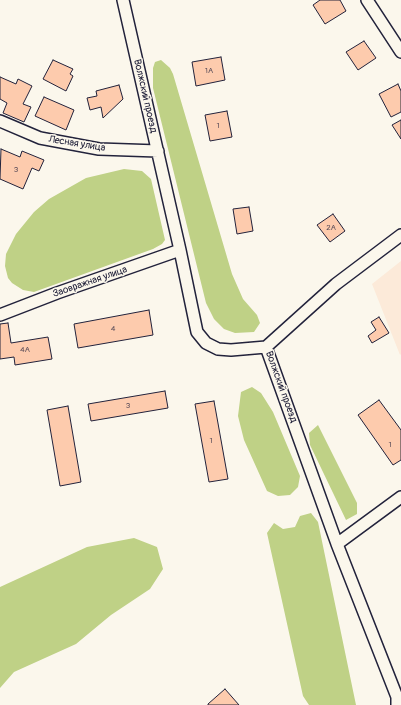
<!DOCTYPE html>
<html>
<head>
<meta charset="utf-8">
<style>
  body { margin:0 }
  canvas { display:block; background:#fbf7ec }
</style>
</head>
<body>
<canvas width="401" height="705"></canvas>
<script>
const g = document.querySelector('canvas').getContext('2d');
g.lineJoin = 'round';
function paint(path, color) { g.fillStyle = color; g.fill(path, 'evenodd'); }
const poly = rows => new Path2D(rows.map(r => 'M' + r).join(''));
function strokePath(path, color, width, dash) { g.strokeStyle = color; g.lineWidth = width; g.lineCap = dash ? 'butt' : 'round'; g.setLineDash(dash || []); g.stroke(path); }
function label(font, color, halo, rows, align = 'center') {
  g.font = font + ' Pangolin,sans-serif'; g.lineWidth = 3; g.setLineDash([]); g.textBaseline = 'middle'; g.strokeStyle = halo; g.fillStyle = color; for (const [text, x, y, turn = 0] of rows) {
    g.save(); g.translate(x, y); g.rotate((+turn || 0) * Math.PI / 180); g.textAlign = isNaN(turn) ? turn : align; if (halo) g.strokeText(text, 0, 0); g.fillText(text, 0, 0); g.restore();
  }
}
paint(poly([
  [401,261,401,354,400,355,372,284]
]), '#fcead9');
paint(poly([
  [161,60,170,68,173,74,232,274,243,299,257,315,260,323,254,332,235,333,224,329,214,319,206,303,153,88,153,68,155,62],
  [124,169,142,171,151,179,165,240,162,244,153,249,34,292,23,290,12,283,8,278,5,266,6,254,16,234,34,212,49,199,86,178],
  [252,387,261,393,273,412,300,476,298,487,290,495,278,496,267,491,244,440,238,416,241,392],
  [318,425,357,503,357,514,346,520,310,445,309,433],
  [311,513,318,522,356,705,309,705,303,696,267,533,274,523,283,529,295,527,300,516],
  [134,538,157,547,163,569,150,589,111,615,76,644,14,672,0,688,0,587,87,547]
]), '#bfd186');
const building = poly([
  [320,0,340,0,346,11,325,24,313,5,320,0],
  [364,41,376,58,358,70,346,52,364,41],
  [221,57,225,80,196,86,192,62,221,57],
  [53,60,73,69,70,74,73,76,66,91,43,79,53,60],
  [0,77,16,84,18,79,32,86,23,104,31,107,24,122,3,113,7,103,0,99,0,77],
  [398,84,401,91,401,112,391,117,379,94,398,84],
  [119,85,123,99,103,118,101,107,90,110,87,98,97,96,96,91,119,85],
  [44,97,74,110,66,130,35,116,44,97],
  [227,111,232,137,210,141,205,115,227,111],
  [401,120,401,139,392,125,401,120],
  [1,149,20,157,22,151,44,160,39,171,32,168,23,189,0,179,1,149],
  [249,207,253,231,237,234,233,209,249,207],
  [333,214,345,231,330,242,317,225,333,214],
  [149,310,153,335,78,348,74,324,149,310],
  [379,317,389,333,372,343,368,336,376,330,371,322,379,317],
  [8,323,11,343,48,337,52,359,15,365,14,357,0,359,0,324,8,323],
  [165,391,168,408,91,421,88,404,165,391],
  [379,400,401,430,401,460,393,465,358,415,379,400],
  [214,401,228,479,209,482,195,404,214,401],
  [68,406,81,482,60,486,47,410,68,406],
  [225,689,239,705,208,705,208,704,225,689]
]);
paint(building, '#fdcbad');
strokePath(building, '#22223b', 1);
const minor = poly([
  [123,0,180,250,197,332,206,343,218,349,231,350,266,347,337,544,397,697,397,705],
  [367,0,401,52],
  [0,121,40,138,99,149,158,151],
  [0,315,57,293,180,250],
  [266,347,336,284,401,235],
  [337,544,401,497]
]);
strokePath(minor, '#22223b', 14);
strokePath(minor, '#fbf7ec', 11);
label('8px', '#594c58', null, [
  ["1А",209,71],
  ["1",218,126],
  ["3",16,170],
  ["2А",331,228],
  ["4",113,329],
  ["4А",25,350],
  ["3",128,406],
  ["1",211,441],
  ["1",390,445]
]);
label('10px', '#22223b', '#fbf7ec', [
  ["Волжский проезд",145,96,77],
  ["Лесная улица",77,144,9],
  ["Заовражная улица",90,282,-19],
  ["Волжский проезд",281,387,70]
]);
</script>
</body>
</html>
